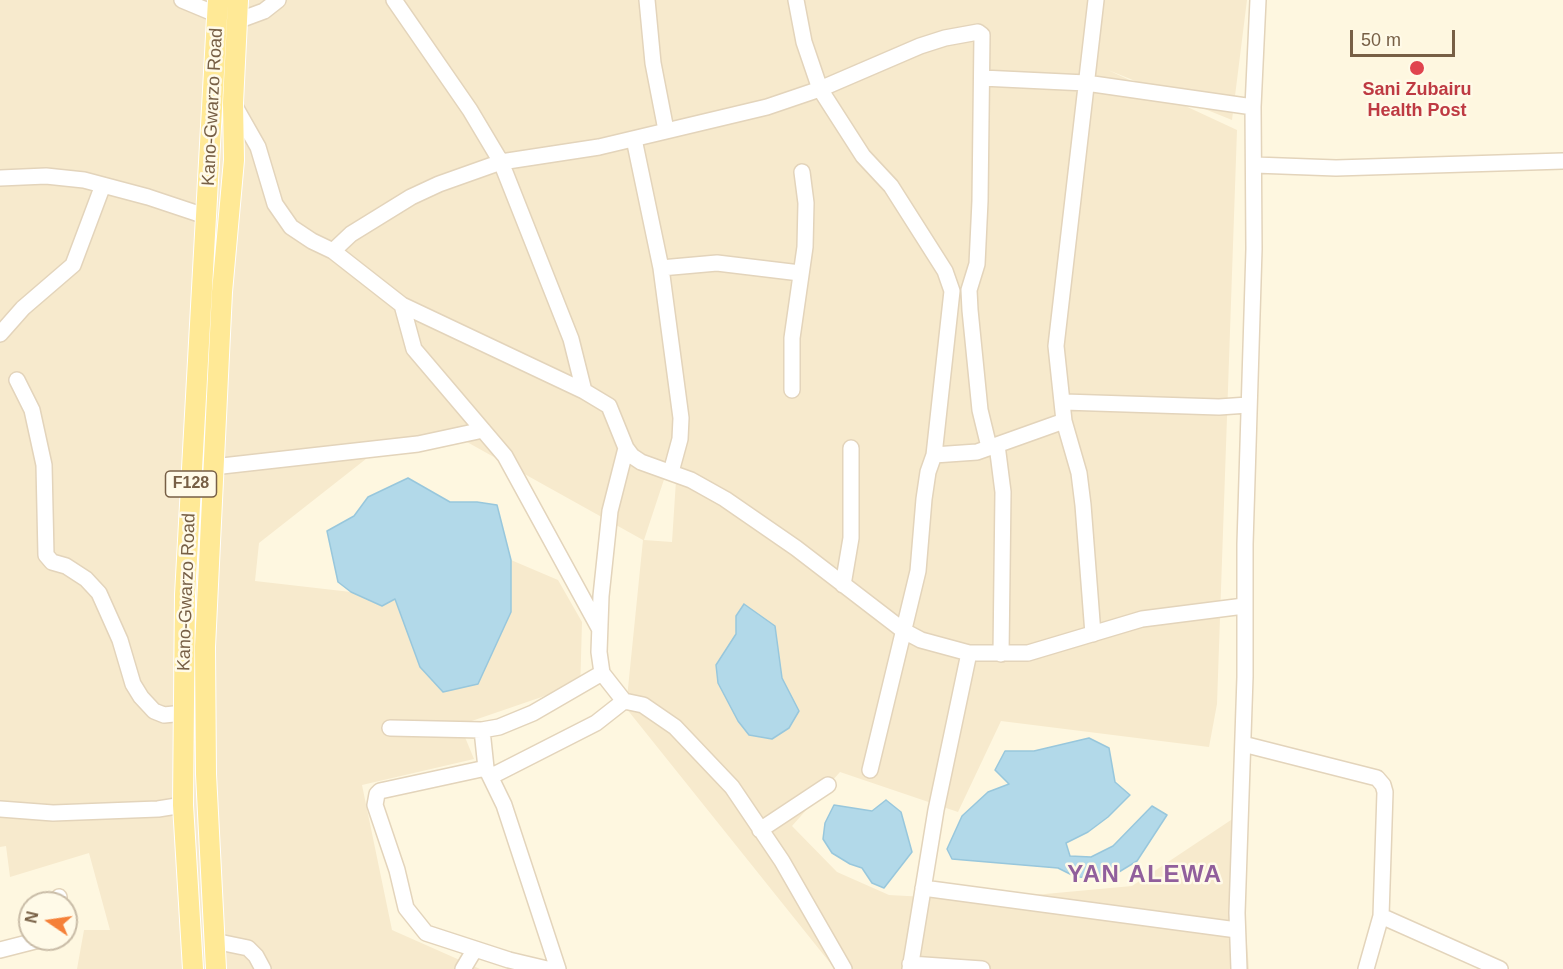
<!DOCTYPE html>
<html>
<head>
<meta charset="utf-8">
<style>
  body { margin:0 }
  #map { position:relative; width:1563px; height:969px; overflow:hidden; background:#fef7e0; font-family:Helvetica,sans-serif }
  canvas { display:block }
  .north { position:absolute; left:18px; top:891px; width:60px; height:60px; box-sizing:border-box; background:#fffae8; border:2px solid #c9bca7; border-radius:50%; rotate:283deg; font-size:16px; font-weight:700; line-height:24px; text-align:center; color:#775f45 }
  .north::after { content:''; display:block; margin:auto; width:21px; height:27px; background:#f58038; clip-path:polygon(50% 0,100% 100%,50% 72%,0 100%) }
  .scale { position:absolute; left:1350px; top:30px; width:105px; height:27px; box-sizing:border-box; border:3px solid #775f45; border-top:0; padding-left:8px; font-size:18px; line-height:21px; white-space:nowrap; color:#775f45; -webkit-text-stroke:4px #fffae8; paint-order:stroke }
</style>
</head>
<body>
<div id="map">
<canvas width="1563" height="969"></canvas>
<div class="north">N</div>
<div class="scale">50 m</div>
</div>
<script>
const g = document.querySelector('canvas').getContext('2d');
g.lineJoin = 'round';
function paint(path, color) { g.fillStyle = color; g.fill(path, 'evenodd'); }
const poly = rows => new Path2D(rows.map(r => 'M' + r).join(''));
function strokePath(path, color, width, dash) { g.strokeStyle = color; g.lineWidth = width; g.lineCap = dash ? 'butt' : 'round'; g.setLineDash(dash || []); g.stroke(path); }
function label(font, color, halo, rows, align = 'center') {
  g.font = font + ' Helvetica,sans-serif'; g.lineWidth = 5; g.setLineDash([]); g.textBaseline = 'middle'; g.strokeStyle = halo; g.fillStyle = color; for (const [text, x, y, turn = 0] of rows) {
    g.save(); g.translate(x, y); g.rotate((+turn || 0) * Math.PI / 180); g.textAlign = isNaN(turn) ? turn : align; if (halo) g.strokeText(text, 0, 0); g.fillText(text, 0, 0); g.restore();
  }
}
paint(poly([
  [0,0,1247,0,1232,120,1108,70,1237,130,1217,704,1209,747,1001,721,958,812,840,772,792,826,837,872,889,895,980,900,1132,886,1237,816,1249,969,835,969,626,708,643,540,449,432,385,444,259,543,255,581,351,592,382,606,395,599,420,667,443,692,478,684,511,612,511,560,558,580,582,622,580,693,565,689,460,725,474,759,362,785,392,930,480,969,77,969,84,930,110,930,89,853,10,877,6,846,0,847],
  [679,434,672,542,644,540]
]), '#f7eacd');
const water = poly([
  [408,478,450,502,477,502,497,505,511,560,511,612,478,684,443,692,420,667,395,599,382,606,351,592,338,582,327,531,354,516,368,497,408,478],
  [744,604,775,626,782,678,799,711,789,728,772,739,749,735,738,721,718,683,716,665,736,634,736,616,744,604],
  [1089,738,1109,748,1115,782,1130,795,1108,817,1088,832,1066,843,1070,856,1091,857,1113,846,1152,806,1167,815,1137,861,1109,878,1076,877,1058,868,952,859,947,849,962,816,988,792,1009,784,995,770,1005,751,1034,751,1089,738],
  [886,800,901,812,912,852,884,888,872,883,862,868,850,864,832,853,823,839,825,823,834,805,872,811,886,800]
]);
paint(water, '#b2d9e9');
strokePath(water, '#98c7dc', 1.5);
const minor = poly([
  [182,0,218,15],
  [394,0,470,110,501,162,571,339,584,391],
  [647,0,653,63,666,130],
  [796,0,804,42,820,89,863,156,891,186,945,271,952,291,934,455,928,472,924,499,918,571,870,770],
  [237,21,264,11,278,0],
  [982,78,1086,83,1253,107],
  [233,103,258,147,275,204,291,227,312,241,333,251,402,305,584,391,609,406,626,448,632,456,641,462,691,480,725,499,796,548,904,631,921,640,969,653,1028,653,1142,619,1244,606],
  [634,139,661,268,681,418,680,439,671,472],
  [1255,165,1336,168,1563,161],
  [0,178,46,176,84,180,148,197,208,217],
  [333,251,351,234,411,197,439,184,501,162,599,147,767,107,820,89,920,46,945,38,978,32,982,35,980,201,977,264,969,290,970,310,980,410,989,447],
  [661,268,717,263,800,273],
  [402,305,414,349,505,456,599,628],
  [0,334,23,308,73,265,103,185],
  [17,380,32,410,44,465,46,555,52,562,66,566,86,579,99,593,120,640,133,684,141,697,154,711,164,715,184,713],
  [792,390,792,338,805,247,806,203,802,172],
  [1064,402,1219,407,1248,405],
  [997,445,1003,492,1001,654],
  [626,448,610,511,601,596,599,652,602,673,624,701,643,705,675,727,732,787,782,861,844,969],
  [934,455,977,452,1064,421],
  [213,467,418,444,483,430],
  [843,585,851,538,851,448],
  [1093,634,1083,505,1079,473,1064,421,1056,346,1096,0],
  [390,728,482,730,499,727,533,713,602,673],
  [482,730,486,768,504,805,558,969],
  [1243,744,1377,778,1383,785,1385,792,1381,916,1366,969],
  [486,768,380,791,377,794,375,805,397,870,406,908,426,933,509,960,547,969],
  [492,776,596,723,624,701],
  [0,809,53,813,158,809,183,805],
  [760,830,828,785],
  [923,888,1237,930],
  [58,903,59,897],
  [1381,916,1500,969],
  [214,941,248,948,256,956,263,969],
  [0,950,43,939],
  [910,964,982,969],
  [463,969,475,949],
  [910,969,936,810,969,653],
  [1239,969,1237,913,1245,677,1245,544,1254,249,1253,107,1258,0]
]);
const major = poly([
  [193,969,183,805,185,595,218,0],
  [216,969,206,774,205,647,222,292,234,160,233,103,238,0]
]);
strokePath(minor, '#e3d4bb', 18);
strokePath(major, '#fff', 22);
strokePath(minor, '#fff', 15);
strokePath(major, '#ffe996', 20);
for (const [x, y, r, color] of [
  [1417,68,8,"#e0444e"]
]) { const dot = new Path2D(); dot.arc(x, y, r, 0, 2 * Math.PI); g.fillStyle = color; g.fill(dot); strokePath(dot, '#fffae8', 2); }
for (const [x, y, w] of [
  [191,484,51]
]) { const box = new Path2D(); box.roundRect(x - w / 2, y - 13, w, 26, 4.5); g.fillStyle = '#fffae8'; g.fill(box); strokePath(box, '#775f45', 1.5); }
label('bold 16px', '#775f45', null, [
  ["F128",191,484]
]);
label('bold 18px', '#be3a42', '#fffae8', [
  ["Sani Zubairu",1417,90],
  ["Health Post",1417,111]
]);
label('18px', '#775f45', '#fffae8', [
  ["Kano-Gwarzo Road",213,107,-87],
  ["Kano-Gwarzo Road",187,592,-88]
]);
g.letterSpacing = '1.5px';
label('bold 24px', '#915f9c', '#fffae8', [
  ["YAN ALEWA",1145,875]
]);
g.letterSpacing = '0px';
</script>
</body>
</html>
